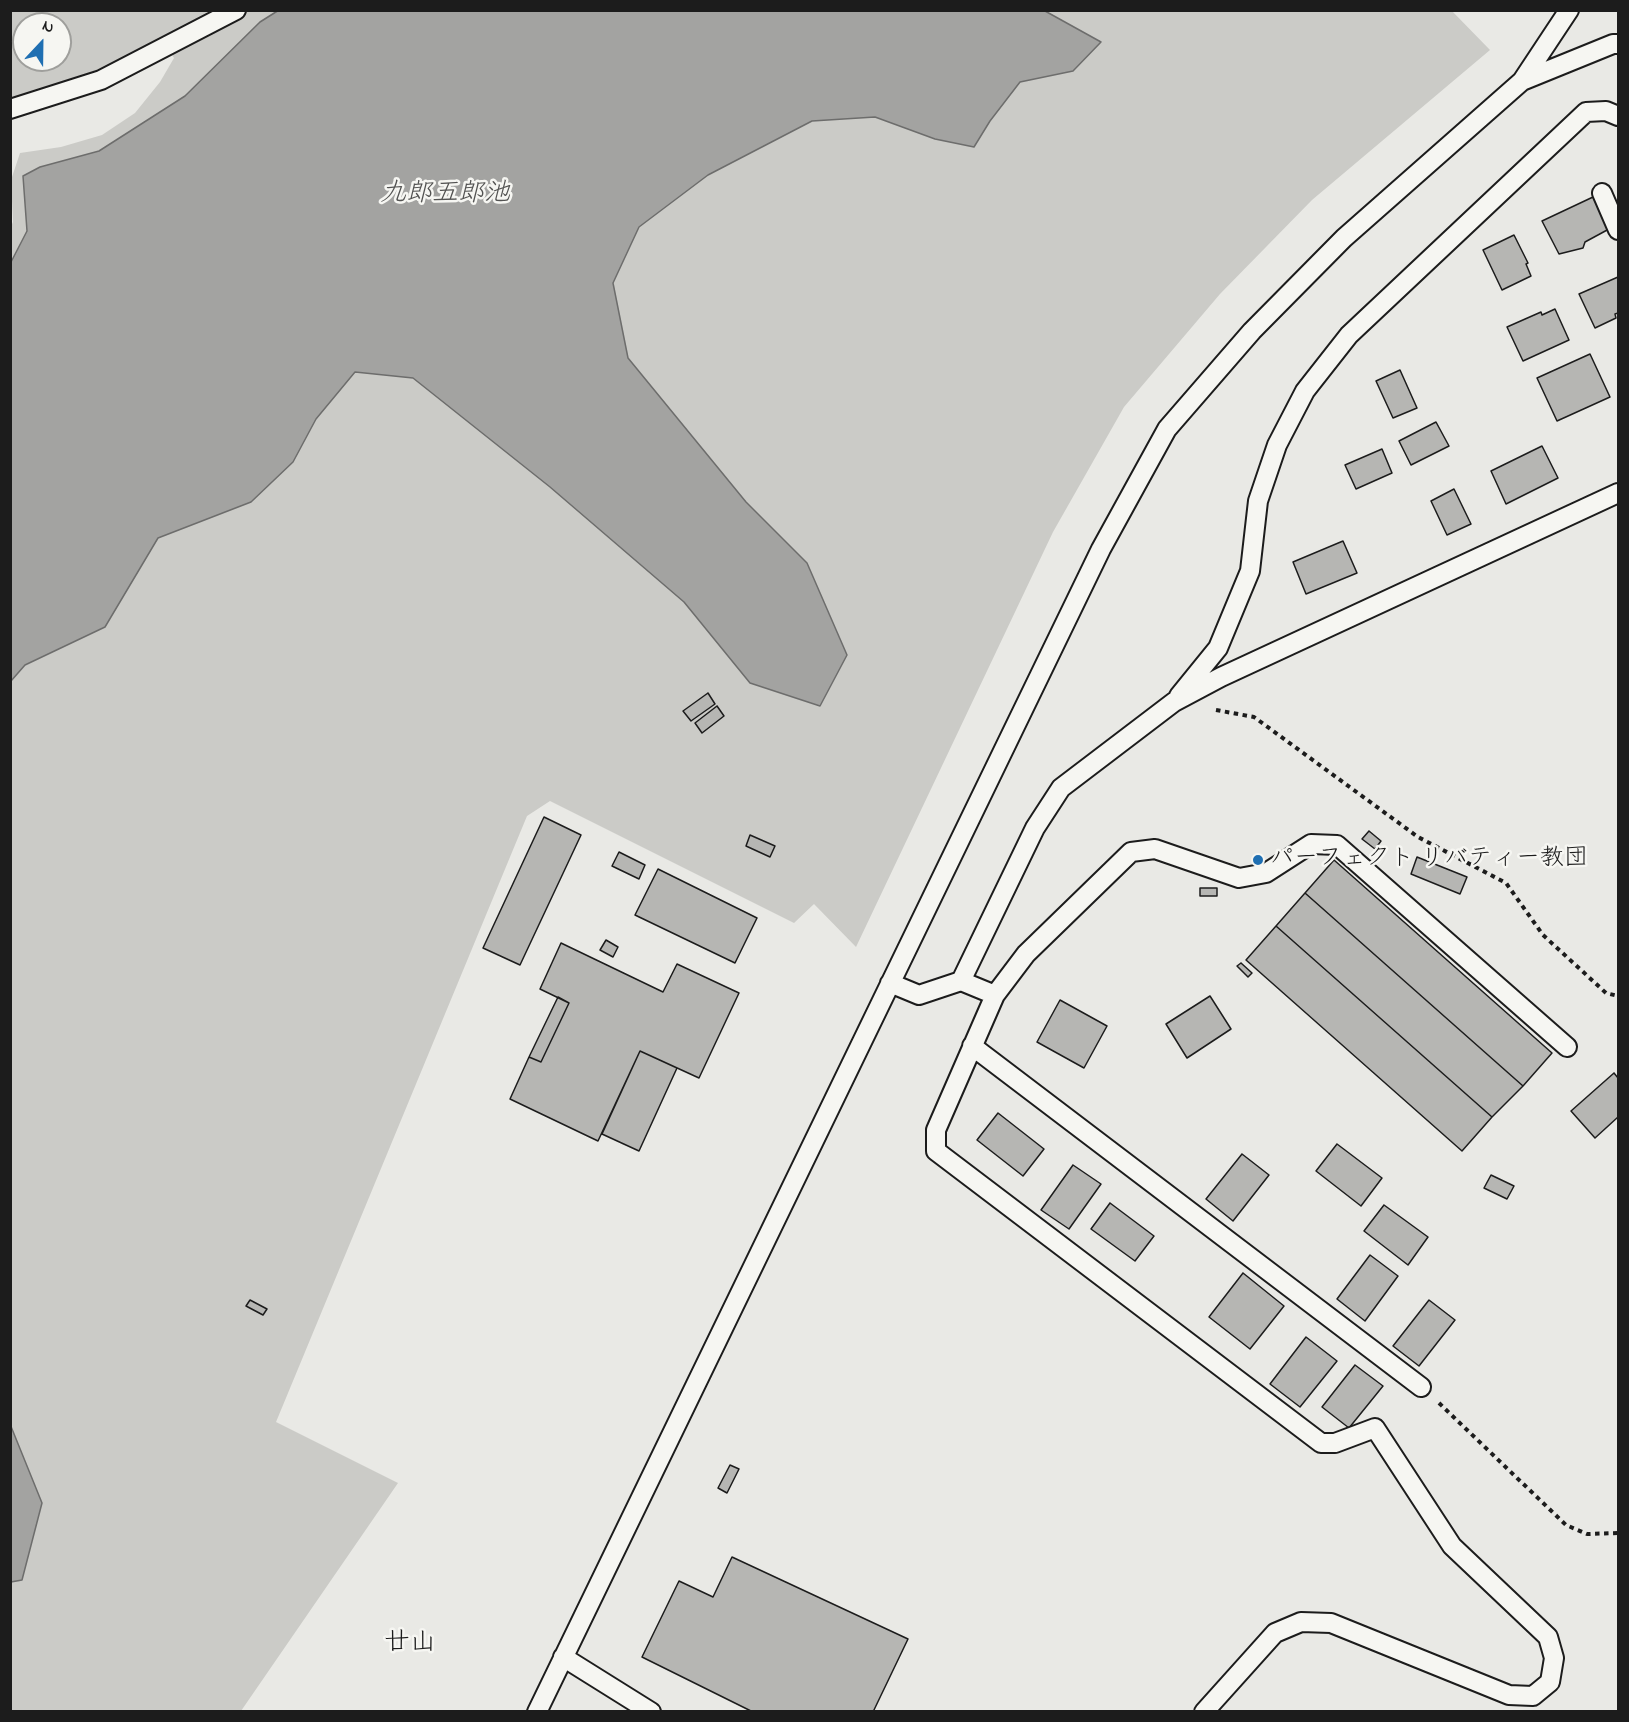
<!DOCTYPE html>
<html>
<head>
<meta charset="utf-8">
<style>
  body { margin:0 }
  #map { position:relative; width:1629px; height:1722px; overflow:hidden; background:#e9e9e5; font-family:"Indie Flower",sans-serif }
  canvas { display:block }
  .frame { position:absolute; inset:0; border:12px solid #1c1c1c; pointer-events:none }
  .north { position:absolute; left:12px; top:12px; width:60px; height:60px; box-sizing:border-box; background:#f6f6f2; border:2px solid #9f9f9c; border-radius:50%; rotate:22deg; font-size:16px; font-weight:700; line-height:24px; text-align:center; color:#1c1c1c }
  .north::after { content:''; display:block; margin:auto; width:21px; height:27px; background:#1f6fb2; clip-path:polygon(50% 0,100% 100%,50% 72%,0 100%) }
</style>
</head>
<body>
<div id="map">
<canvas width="1629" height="1722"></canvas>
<div class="frame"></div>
<div class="north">N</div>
</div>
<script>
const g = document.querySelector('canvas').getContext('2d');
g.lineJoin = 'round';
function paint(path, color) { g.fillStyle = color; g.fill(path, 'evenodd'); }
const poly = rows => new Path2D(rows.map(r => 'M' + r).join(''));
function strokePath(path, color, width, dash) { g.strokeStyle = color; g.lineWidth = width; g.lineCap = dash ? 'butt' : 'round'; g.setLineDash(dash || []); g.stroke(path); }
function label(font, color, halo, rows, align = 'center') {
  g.font = font + ' "Indie Flower","Klee One",sans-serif'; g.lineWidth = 5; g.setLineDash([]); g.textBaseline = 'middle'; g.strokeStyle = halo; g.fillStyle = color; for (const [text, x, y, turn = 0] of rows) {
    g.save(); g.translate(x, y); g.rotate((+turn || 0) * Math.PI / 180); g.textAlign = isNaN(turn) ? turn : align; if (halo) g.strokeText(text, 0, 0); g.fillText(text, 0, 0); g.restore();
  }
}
paint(poly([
  [11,11,1452,11,1490,50,1312,200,1220,294,1124,407,1053,532,856,947,814,904,794,923,550,801,527,816,276,1422,398,1483,241,1711,11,1712,10,228,13,222,11,180,20,153,61,147,102,135,135,113,160,82,174,58,164,41,97,70,11,99],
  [24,24,60,24,60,60,24,60]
]), '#cbcbc7');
const water = poly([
  [1045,11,1101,42,1073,71,1020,82,990,121,974,147,935,139,875,117,812,121,708,175,639,227,613,283,628,358,746,502,807,563,847,655,820,706,750,683,684,602,550,487,413,378,355,372,316,419,293,462,251,502,158,538,105,627,25,665,11,681,10,264,27,231,23,176,40,167,99,151,185,96,260,22,279,10,1045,11],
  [10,1424,42,1503,22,1580,11,1582,10,1424]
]);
paint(water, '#a3a3a1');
strokePath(water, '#6d6d6c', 1.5);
const building = poly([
  [1593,197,1609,229,1585,242,1583,248,1559,254,1542,221,1593,197],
  [1514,235,1528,263,1526,264,1531,276,1502,290,1483,250,1514,235],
  [1618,277,1618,313,1615,314,1616,318,1595,328,1579,294,1618,277],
  [1555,309,1569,340,1523,361,1507,327,1541,312,1542,315,1555,309],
  [1590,354,1610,397,1557,421,1537,378,1590,354],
  [1400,370,1417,408,1393,418,1376,381,1400,370],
  [1436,422,1449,446,1411,465,1399,441,1436,422],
  [1542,446,1558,478,1506,504,1491,471,1542,446],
  [1382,449,1392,473,1356,489,1345,465,1382,449],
  [1454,489,1471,524,1447,535,1431,501,1454,489],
  [1343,541,1357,573,1306,594,1293,562,1343,541],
  [708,693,715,704,691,721,683,711,708,693],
  [717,706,724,716,702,733,695,723,717,706],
  [544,817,581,835,520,965,483,948,544,817],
  [1369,831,1381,841,1375,849,1362,839,1369,831],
  [750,835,775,846,770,857,746,846,750,835],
  [619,852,645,865,639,879,612,866,619,852],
  [1417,857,1467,877,1460,894,1411,874,1417,857],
  [1334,860,1552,1053,1523,1086,1305,893,1334,860],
  [658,869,757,918,735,963,635,915,658,869],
  [1200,888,1217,888,1217,896,1200,896,1200,888],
  [1305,893,1523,1086,1492,1117,1276,926,1305,893],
  [1276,926,1492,1117,1462,1151,1246,960,1276,926],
  [606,940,618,947,613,957,600,950,606,940],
  [561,943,663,992,677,964,739,993,699,1078,640,1051,598,1141,510,1099,529,1057,541,1062,569,1003,540,989,561,943],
  [1241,963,1252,973,1248,977,1237,966,1241,963],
  [1210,996,1231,1029,1187,1058,1166,1024,1210,996],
  [558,997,569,1003,541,1062,529,1057,558,997],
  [1060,1000,1107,1026,1084,1068,1037,1042,1060,1000],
  [640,1051,677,1068,639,1151,602,1134,640,1051],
  [1614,1073,1618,1078,1618,1117,1595,1138,1571,1111,1614,1073],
  [998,1113,1044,1149,1023,1176,977,1140,998,1113],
  [1337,1144,1382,1178,1361,1206,1316,1171,1337,1144],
  [1242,1154,1269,1175,1233,1221,1206,1199,1242,1154],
  [1073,1165,1101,1184,1069,1229,1041,1210,1073,1165],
  [1491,1175,1514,1186,1507,1199,1484,1188,1491,1175],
  [1110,1203,1154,1236,1135,1261,1091,1229,1110,1203],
  [1384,1205,1428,1237,1408,1265,1364,1231,1384,1205],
  [1370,1255,1398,1276,1365,1321,1337,1299,1370,1255],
  [1243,1273,1284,1306,1250,1349,1209,1317,1243,1273],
  [250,1300,267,1309,263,1315,246,1306,250,1300],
  [1429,1300,1455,1320,1419,1366,1393,1346,1429,1300],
  [1306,1337,1337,1361,1300,1407,1270,1384,1306,1337],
  [1355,1365,1383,1386,1349,1428,1322,1407,1355,1365],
  [730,1465,739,1469,727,1493,718,1488,730,1465],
  [732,1557,908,1639,873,1712,753,1712,642,1657,679,1581,713,1597,732,1557]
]);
paint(building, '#b6b6b3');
strokePath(building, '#1c1c1c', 1.5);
const service = poly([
  [1522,81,1613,44,1618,44],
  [10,109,101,80,236,10],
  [1602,193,1618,230],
  [1179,696,1218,648,1250,571,1258,501,1277,445,1305,391,1349,335,1586,112,1606,111,1618,116],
  [961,981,1035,828,1061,788,1174,702,1221,677,1618,493],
  [890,983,919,995,961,981,995,995],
  [972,1046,1421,1387],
  [563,1657,651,1712],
  [537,1712,1101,549,1167,429,1252,331,1344,238,1522,81,1569,10],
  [1204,1712,1275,1633,1301,1622,1331,1623,1509,1695,1533,1696,1550,1682,1554,1658,1548,1637,1452,1546,1375,1428,1335,1443,1321,1443,936,1151,936,1130,995,995,1026,954,1131,852,1155,849,1239,878,1266,873,1311,844,1337,845,1567,1047]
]);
strokePath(service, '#1c1c1c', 22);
strokePath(poly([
  [1216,710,1254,717,1418,837,1506,883,1543,935,1606,993,1618,996],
  [1439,1403,1566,1525,1587,1534,1618,1533]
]), '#1c1c1c', 4, [4.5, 4.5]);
strokePath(service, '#f6f6f2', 18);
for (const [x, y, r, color] of [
  [1258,860,6,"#1f6fb2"]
]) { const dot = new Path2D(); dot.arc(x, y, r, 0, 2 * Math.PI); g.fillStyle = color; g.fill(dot); strokePath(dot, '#f6f6f2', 2); }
label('24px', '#1c1c1c', '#f6f6f2', [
  ["パーフェクト リバティー教団",1270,860]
], 'left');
label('italic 26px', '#525251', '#f6f6f2', [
  ["九郎五郎池",445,196]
]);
label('26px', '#1c1c1c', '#f6f6f2', [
  ["廿山",410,1645]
]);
</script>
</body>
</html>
